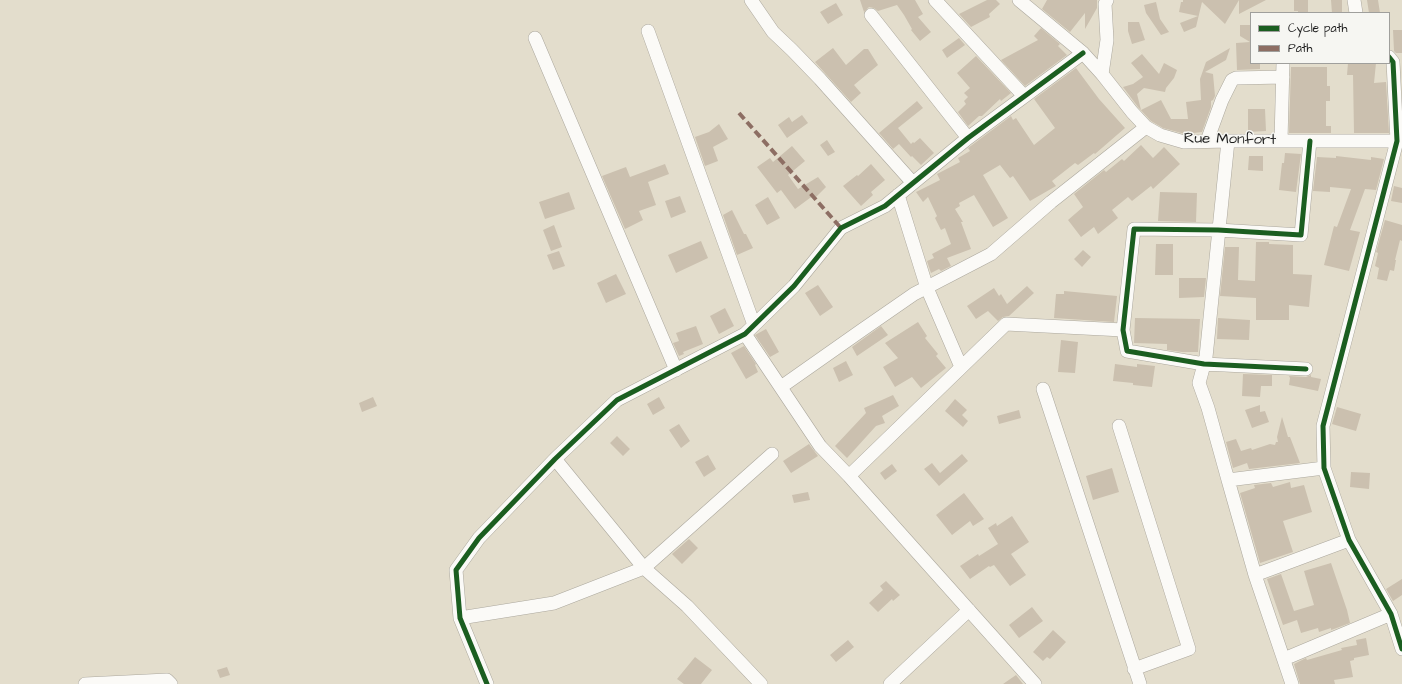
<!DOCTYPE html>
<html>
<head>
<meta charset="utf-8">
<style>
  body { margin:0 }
  #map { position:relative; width:1402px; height:684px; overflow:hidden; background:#e3ddcc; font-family:"Architects Daughter",sans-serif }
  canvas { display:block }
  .legend { position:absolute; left:1250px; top:12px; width:140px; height:52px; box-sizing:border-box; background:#f6f6f2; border:1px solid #9f9f9c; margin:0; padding:5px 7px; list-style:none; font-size:12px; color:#1c1c1c }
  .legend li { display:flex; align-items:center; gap:8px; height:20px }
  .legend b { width:20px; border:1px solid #9f9f9c }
</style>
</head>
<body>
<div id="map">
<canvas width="1402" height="684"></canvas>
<ul class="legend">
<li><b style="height:5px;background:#1b5e20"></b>Cycle path</li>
<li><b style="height:5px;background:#8d6e63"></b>Path</li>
</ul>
</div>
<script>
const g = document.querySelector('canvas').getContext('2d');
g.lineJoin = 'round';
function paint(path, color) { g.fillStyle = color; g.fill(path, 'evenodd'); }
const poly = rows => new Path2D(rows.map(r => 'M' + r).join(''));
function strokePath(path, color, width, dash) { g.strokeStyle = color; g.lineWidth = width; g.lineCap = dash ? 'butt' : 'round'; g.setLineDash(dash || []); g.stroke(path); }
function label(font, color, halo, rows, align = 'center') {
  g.font = font + ' "Architects Daughter",sans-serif'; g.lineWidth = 3; g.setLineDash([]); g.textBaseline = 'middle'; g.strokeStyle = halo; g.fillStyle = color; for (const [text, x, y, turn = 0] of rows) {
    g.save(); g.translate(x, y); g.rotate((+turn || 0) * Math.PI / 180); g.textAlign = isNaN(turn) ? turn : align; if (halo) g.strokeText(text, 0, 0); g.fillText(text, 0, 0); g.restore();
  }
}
paint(poly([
  [860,0,915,0,923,14,918,17,931,32,920,41,911,30,912,29,904,15,905,14,904,15,897,5,878,11,874,8,869,7,864,12],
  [987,0,996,0,1000,4,989,14,990,17,971,27,959,14],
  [1047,0,1097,0,1097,8,1085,29,1085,13,1070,32,1042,9],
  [1183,0,1239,0,1225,24,1202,2,1196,27,1184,32,1180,23,1198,16,1179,12,1181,2,1183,2],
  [1239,0,1266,0,1239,14],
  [1294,0,1308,0,1308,13,1298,13,1298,11,1294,11],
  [1331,0,1342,0,1342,13,1332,13],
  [1367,0,1378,0,1380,13,1369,13],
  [1156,2,1160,19,1169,32,1161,35,1146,13,1144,5],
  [836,3,843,15,828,24,820,12],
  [1128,22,1139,22,1145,40,1132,44,1128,31],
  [1240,25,1251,25,1251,63,1260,63,1260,69,1237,70,1236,43,1250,42,1240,36],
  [1041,28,1060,44,1058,46,1067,55,1025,86,1001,60,1038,40,1034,36],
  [1393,30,1402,30,1402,53,1396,53,1394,51],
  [959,38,965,45,947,58,942,50],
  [833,48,846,65,864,49,868,49,878,65,854,85,861,93,851,102,815,62],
  [1230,48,1226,60,1205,72,1213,74,1215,96,1213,100,1211,101,1211,107,1202,132,1185,134,1163,128,1151,121,1138,107,1123,87,1133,84,1143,77,1131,63,1142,54,1159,74,1164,63,1177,70,1174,78,1166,88,1165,92,1144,88,1137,94,1141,110,1161,100,1171,119,1188,119,1186,102,1201,100,1200,79,1206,62],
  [976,56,1011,93,1001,101,1000,99,982,116,979,116,968,126,958,112,966,104,964,101,968,97,964,93,970,88,957,73],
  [1348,63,1376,63,1374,83,1386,82,1389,133,1354,133,1353,75,1347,75],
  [1291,67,1327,67,1327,86,1330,86,1330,101,1326,101,1326,126,1331,126,1331,133,1289,133],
  [1076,68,1099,99,1125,128,1095,154,1094,153,1078,165,1075,163,1052,181,1056,186,1030,201,1013,176,1010,178,1000,165,983,175,1008,218,993,227,974,195,959,203,960,206,955,209,963,222,961,222,971,249,947,258,951,266,941,271,939,269,931,273,927,261,934,258,932,254,951,244,945,228,941,230,935,218,937,216,928,197,923,202,916,192,940,180,937,174,960,162,958,158,970,151,968,148,1011,116,1013,120,1016,118,1034,145,1055,128,1034,99],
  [917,101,923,108,898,128,911,144,913,142,914,143,920,138,934,153,921,165,912,156,911,157,899,144,893,149,879,133],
  [1248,109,1265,109,1266,131,1248,132],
  [802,115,808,123,787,138,778,125,789,117,792,122],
  [719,124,728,139,713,147,718,161,705,166,695,137,709,132],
  [827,140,835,152,828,156,820,145],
  [1141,145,1153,158,1164,147,1180,164,1153,189,1151,186,1132,201,1128,197,1112,210,1118,218,1098,234,1094,227,1081,237,1068,220,1083,207,1074,194,1104,170,1106,172,1122,159,1124,161],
  [792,146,805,161,788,175,798,189,818,177,826,187,816,197,814,195,795,209,781,190,777,193,757,167,770,158,773,162],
  [1285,153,1301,154,1296,192,1279,190,1282,163,1284,163],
  [1249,156,1263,156,1263,171,1248,170],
  [1336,156,1371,160,1371,157,1384,159,1376,190,1365,189,1350,230,1360,232,1349,271,1324,265,1334,226,1337,227,1351,189,1330,187,1330,192,1313,191,1317,157,1336,158],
  [665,164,669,174,648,182,656,205,639,211,643,220,625,229,602,176,626,167,630,177],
  [871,164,885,180,871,192,873,195,861,206,843,186,857,175,858,176],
  [1394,186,1402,188,1402,203,1391,201],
  [569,192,575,209,545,219,539,202],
  [1160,192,1197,193,1196,222,1158,221],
  [680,196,686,212,671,218,665,201],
  [768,197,780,218,767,225,755,205],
  [732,210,744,234,746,234,753,248,737,255,723,215],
  [1385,220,1402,225,1402,241,1400,240,1395,260,1396,260,1394,271,1390,270,1387,281,1377,279,1379,268,1375,266,1378,253,1376,252],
  [554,225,562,247,551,251,543,230],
  [701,241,708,258,676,273,668,255],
  [1256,242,1269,242,1269,244,1293,245,1293,274,1312,275,1309,307,1289,305,1289,320,1256,320,1256,298,1220,296,1225,247,1239,247,1238,280,1255,281],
  [1156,244,1173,244,1173,275,1155,275],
  [1083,250,1091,257,1082,267,1074,259],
  [559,251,565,266,553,270,547,255],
  [616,274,626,294,606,303,597,283],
  [1179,278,1206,278,1204,297,1179,298],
  [818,285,833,307,820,316,805,293],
  [1027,286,1034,293,1009,316,1003,317,998,321,988,311,976,319,967,306,994,288,999,296,1001,294,1007,304],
  [1064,291,1117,296,1114,322,1054,318,1056,294,1064,294],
  [725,308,734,326,719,334,710,316],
  [1135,318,1200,319,1198,352,1182,352,1167,350,1167,344,1134,343],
  [1218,318,1250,320,1249,340,1217,339],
  [918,322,927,336,925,338,938,354,936,356,946,368,921,388,912,377,895,387,883,367,898,358,885,343],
  [696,326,703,344,683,352,684,354,679,356,673,343,679,341,676,333],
  [881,326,888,335,857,356,852,347],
  [766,329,779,352,770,357,755,335],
  [1061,340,1078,342,1075,373,1058,372],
  [744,346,756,364,755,365,758,372,746,379,731,353],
  [846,361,853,375,839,382,833,368],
  [1115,364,1137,367,1137,364,1155,366,1152,387,1133,385,1133,383,1113,381],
  [1243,374,1272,375,1272,386,1261,386,1260,397,1242,396],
  [1311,375,1311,377,1321,379,1318,391,1289,385,1290,378,1289,376,1306,377],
  [893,395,899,406,882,416,885,423,876,426,847,458,835,446,866,413,864,408],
  [373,397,377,406,362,412,359,403],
  [659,397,665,408,653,415,647,404],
  [955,399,967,410,962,415,968,421,963,427,945,411],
  [1260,405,1260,412,1265,411,1269,422,1252,428,1245,410],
  [1337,407,1361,414,1356,431,1332,424],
  [1019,410,1021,418,999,424,997,416],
  [1282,417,1288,437,1290,437,1300,463,1249,469,1247,463,1233,468,1226,442,1236,439,1241,451,1251,448,1252,450,1270,444,1275,445,1276,442,1278,442,1277,437],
  [679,424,690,441,681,448,669,430],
  [617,436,630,449,623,456,610,443],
  [809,444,818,456,791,473,783,461],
  [962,454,968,461,939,486,924,469,932,463,940,473],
  [708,455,716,469,704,477,695,462],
  [892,464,897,471,885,480,880,473],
  [1112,468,1119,492,1093,500,1086,476],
  [1351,472,1370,473,1369,489,1350,487],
  [1290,482,1291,488,1304,485,1312,512,1283,521,1293,552,1260,563,1240,493,1255,488,1254,485,1271,483,1273,487],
  [808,492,810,500,794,503,792,495],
  [964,493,984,519,973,526,970,521,952,535,936,515],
  [1012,516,1029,542,1011,554,1026,575,1010,586,994,565,990,567,989,566,970,579,960,566,978,554,979,556,998,544,988,528,996,523,997,526],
  [689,539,698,548,682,564,672,554],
  [1331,563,1347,610,1350,623,1334,629,1331,630,1331,628,1319,632,1318,628,1301,633,1297,620,1283,625,1267,579,1281,574,1294,611,1314,605,1304,571],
  [1402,579,1402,595,1393,601,1386,589],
  [886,581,900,595,893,601,892,599,878,612,869,603,883,590,880,586],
  [1032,607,1043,621,1019,638,1009,625],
  [1053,630,1066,642,1050,659,1047,657,1043,661,1033,652],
  [1366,638,1369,655,1354,658,1354,660,1350,661,1353,677,1334,680,1335,684,1300,684,1294,664,1306,658,1307,660,1342,650,1341,648,1357,645,1356,640],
  [848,640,854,647,836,662,830,655],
  [695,657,712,670,701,684,684,684,677,679],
  [227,667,230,675,220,678,217,670],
  [1016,675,1023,684,1003,684]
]), '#cbc0af');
const minor = poly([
  [751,0,773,32,792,50,820,79,913,183],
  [935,0,1024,96],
  [1019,0,1083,53,1102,74,1132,112,1146,127,1160,135,1184,142,1228,141,1402,141],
  [1354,0,1356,13],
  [871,15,968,138],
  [648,31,754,325],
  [535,38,676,370],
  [1389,57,1393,62,1397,141,1323,426,1324,468,1349,540,1391,614,1402,649],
  [1102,74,1107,40,1105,4,1107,0],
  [1207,141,1222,100,1232,80,1236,78,1283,77],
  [1281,141,1283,63],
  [898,195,927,288,961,367],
  [745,334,820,446,849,476,1035,684],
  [1306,369,1204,364,1127,351,1123,330,1134,229,1218,230,1301,235,1310,141],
  [781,387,862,330,914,294,991,254,1051,202,1146,127],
  [1043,389,1140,684],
  [1119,426,1189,649,1134,669],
  [849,476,1006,324,1123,330],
  [1228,480,1208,408,1199,383,1206,357,1228,141],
  [1255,575,1349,540],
  [460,618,554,603,644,568,555,459],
  [1284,659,1391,614],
  [85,684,167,680,171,684],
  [487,684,460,618,456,570,479,538,555,459,617,400,745,334,794,286,841,228,885,206,968,138,1083,53],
  [761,684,687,606,644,568,772,454],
  [890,684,969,610],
  [1292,684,1255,575,1228,480,1324,468]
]);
strokePath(minor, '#aba79d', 14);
strokePath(minor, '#fbfaf7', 13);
strokePath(poly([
  [739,113,841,228]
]), '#8d6e63', 4, [8, 4]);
strokePath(poly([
  [1389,57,1393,62,1397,141,1323,426,1324,468,1349,540,1391,614,1402,649],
  [1306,369,1204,364,1127,351,1123,330,1134,229,1218,230,1301,235,1310,141],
  [487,684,460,618,456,570,479,538,555,459,617,400,745,334,794,286,841,228,885,206,968,138,1083,53]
]), '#1b5e20', 5);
label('15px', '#1c1c1c', '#f6f6f2', [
  ["Rue Monfort",1230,140,1]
]);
</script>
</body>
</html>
